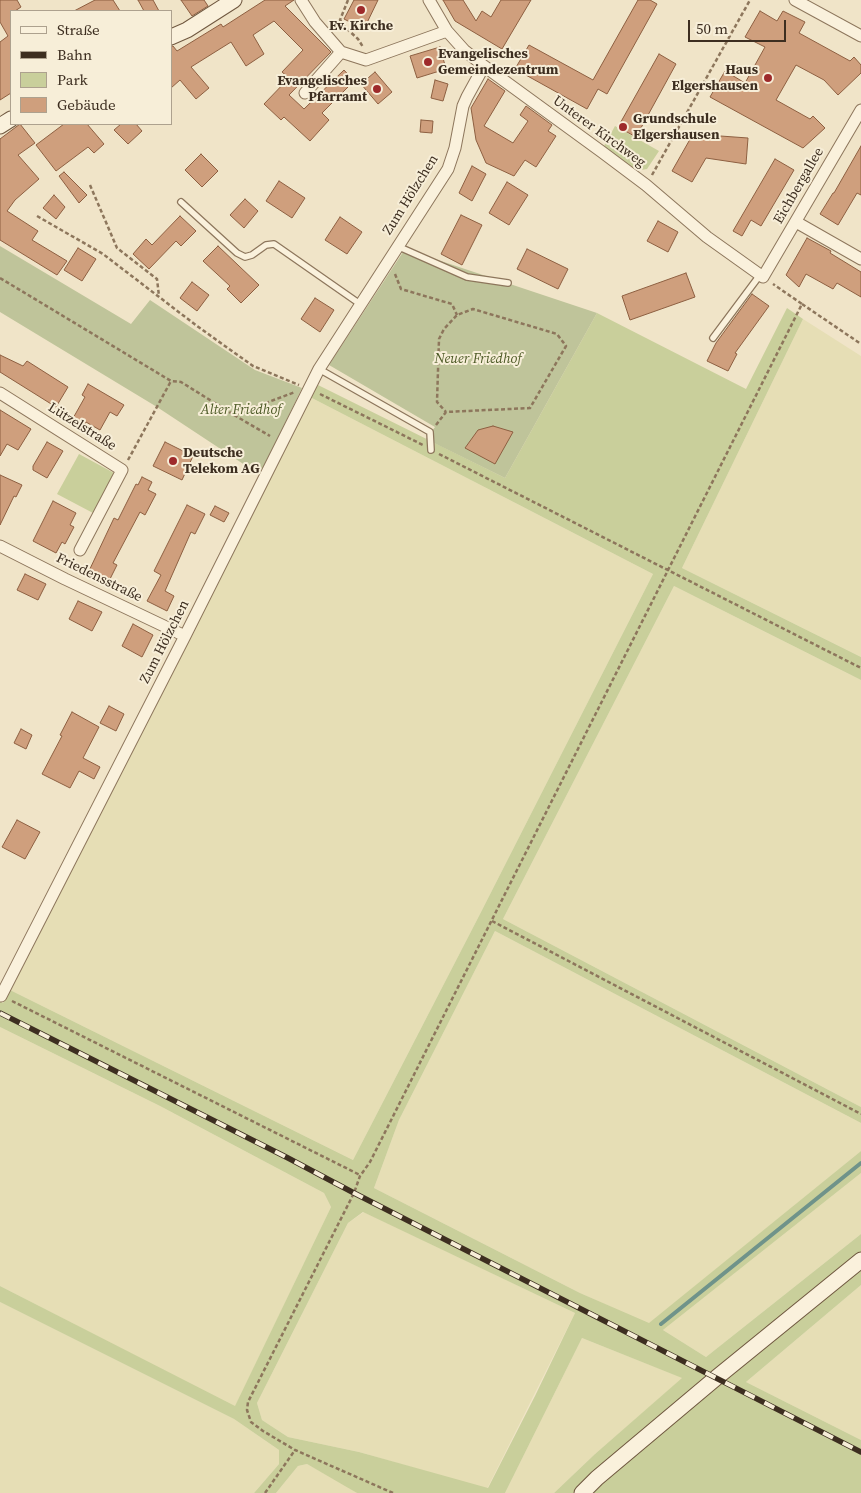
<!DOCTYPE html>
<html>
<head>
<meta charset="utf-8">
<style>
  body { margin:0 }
  #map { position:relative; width:861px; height:1493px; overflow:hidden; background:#f0e4c8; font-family:"Source Serif 4",serif }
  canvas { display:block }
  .legend { position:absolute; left:10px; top:10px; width:162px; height:115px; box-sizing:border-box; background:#f7eed8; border:1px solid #ada18e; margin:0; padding:6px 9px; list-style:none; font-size:15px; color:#3d2e20 }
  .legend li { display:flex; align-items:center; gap:10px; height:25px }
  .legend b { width:25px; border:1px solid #ada18e }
  .scale { position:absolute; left:688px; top:20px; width:98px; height:22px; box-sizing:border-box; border:2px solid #3d2e20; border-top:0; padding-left:6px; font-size:15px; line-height:18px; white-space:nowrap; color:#3d2e20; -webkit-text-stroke:4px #f7eed8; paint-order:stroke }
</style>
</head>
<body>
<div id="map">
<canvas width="861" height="1493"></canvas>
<ul class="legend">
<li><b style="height:6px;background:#faf1dc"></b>Straße</li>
<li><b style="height:6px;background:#3d2e20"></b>Bahn</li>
<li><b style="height:14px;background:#c9cf9b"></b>Park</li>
<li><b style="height:14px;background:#cf9f7d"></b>Gebäude</li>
</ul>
<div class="scale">50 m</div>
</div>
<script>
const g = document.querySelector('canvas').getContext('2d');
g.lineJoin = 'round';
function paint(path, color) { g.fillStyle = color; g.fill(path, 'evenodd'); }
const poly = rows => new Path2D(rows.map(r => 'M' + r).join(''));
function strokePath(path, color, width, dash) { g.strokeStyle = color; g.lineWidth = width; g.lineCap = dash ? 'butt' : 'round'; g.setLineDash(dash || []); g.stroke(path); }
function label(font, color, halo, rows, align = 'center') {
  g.font = font + ' "Source Serif 4",serif'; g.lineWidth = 4; g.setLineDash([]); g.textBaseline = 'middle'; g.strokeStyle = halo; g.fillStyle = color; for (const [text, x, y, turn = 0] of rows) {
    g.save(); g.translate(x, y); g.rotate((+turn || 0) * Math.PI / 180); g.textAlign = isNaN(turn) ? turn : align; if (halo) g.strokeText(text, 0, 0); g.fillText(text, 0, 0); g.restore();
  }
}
paint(poly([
  [803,319,861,356,861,657,682,568],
  [310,397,653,574,480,914,353,1160,10,990],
  [674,586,861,680,861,1107,503,919],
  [495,931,861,1123,861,1151,649,1324,580,1293,374,1188,399,1120],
  [0,1027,160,1106,324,1193,331,1207,235,1407,0,1286],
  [861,1173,861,1234,706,1357,663,1330],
  [364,1212,575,1313,487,1489,359,1452,288,1437,262,1420,257,1403,348,1223],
  [861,1285,861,1440,746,1382],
  [0,1302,234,1419,279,1450,279,1464,254,1493,0,1493],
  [582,1338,683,1378,595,1454,554,1493,505,1493],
  [307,1464,345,1485,357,1493,276,1493,298,1466]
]), '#e6deb5');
paint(poly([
  [615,126,659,151,647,169,641,170,632,169,604,146],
  [787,308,803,319,682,568,861,657,861,680,674,586,503,919,861,1107,861,1123,495,931,399,1120,374,1188,580,1293,649,1323,861,1151,861,1173,663,1330,706,1357,861,1234,861,1285,746,1382,861,1440,861,1493,554,1493,595,1454,682,1378,582,1338,505,1493,357,1493,307,1464,298,1466,276,1493,254,1493,279,1464,279,1450,234,1419,0,1302,0,1286,235,1406,331,1207,324,1193,160,1106,0,1027,0,1001,3,1003,10,990,353,1160,480,914,653,574,310,397,318,385,505,478,597,313,746,389],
  [363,1212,575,1313,535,1396,488,1488,359,1452,288,1437,262,1420,257,1403,348,1223],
  [79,454,114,473,93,513,57,494]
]), '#c9cf9b');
paint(poly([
  [0,246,131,324,150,300,255,370,302,388,260,475,157,407,0,312],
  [405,249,597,313,505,478,426,439,435,427,329,365]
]), '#bfc49a');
strokePath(poly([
  [661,1324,861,1163]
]), '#6f938a', 4);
const building = poly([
  [0,0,17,0,21,7,15,11,11,11,11,93,0,100,0,42,8,36,0,22,0,0],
  [95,0,113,0,120,11,74,11,95,0],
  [138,0,153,0,159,11,144,11,138,0],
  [181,0,204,0,208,6,192,16,181,0],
  [265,0,294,0,285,6,331,52,289,95,304,109,344,70,354,81,322,113,329,120,310,141,284,117,281,120,264,104,289,78,282,72,303,50,274,21,253,35,264,54,246,66,231,42,191,67,209,88,196,99,180,80,171,88,171,46,173,46,177,51,221,24,223,27,265,0],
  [354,0,378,0,364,29,344,19,354,0],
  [443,0,463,0,476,21,482,11,491,17,501,0,531,0,502,49,455,21,443,0],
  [638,0,650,0,657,4,607,94,598,89,587,109,515,69,529,45,593,80,638,0],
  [760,11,777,21,783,11,805,22,799,33,850,61,854,57,861,65,861,73,838,95,824,80,796,65,776,100,810,119,813,116,825,128,803,148,710,97,725,71,745,83,765,47,745,37,760,11],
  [440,47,446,69,417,78,410,56,440,47],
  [659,54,676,64,636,137,618,127,659,54],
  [375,72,392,92,378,104,361,84,375,72],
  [488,79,505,91,484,126,513,143,528,121,520,115,526,106,552,125,548,131,556,136,536,167,525,160,514,176,486,163,476,140,471,108,488,79],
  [435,80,448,84,443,101,431,98,435,80],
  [421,120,433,121,432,133,420,132,421,120],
  [20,124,35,143,18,155,39,179,15,200,7,211,38,231,32,240,67,261,57,275,0,240,0,139,20,124],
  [64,124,87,124,104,144,94,153,88,147,56,171,36,145,64,124],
  [121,124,136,124,142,131,128,144,114,130,121,124],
  [693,134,748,138,746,164,706,158,692,182,672,171,693,134],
  [861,146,861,195,857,193,838,225,820,214,833,193,834,193,861,146],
  [201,154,218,171,202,187,185,170,201,154],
  [775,159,794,170,761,226,751,220,742,236,733,231,775,159],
  [472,166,486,174,472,201,459,193,472,166],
  [64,172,87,195,79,203,59,176,64,172],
  [279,181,305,198,292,218,266,201,279,181],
  [507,182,528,195,509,225,489,213,507,182],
  [54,195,65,207,56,219,43,208,54,195],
  [245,199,258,211,244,228,230,215,245,199],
  [461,215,482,225,462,265,441,254,461,215],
  [180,216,196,231,181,246,176,241,149,269,133,254,146,239,152,245,180,216],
  [340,217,362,232,347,254,325,240,340,217],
  [658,221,678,232,668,252,647,241,658,221],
  [807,238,831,251,830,253,861,272,861,297,837,283,833,289,806,274,799,287,786,275,807,238],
  [218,246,259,285,241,303,227,289,230,286,203,261,218,246],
  [78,248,96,259,82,281,64,270,78,248],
  [527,249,568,269,558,289,517,269,527,249],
  [686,273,695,297,630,320,622,296,686,273],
  [192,282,209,295,197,311,180,298,192,282],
  [752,294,769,306,735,353,737,354,728,371,707,361,716,343,752,294],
  [315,298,334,310,320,332,301,319,315,298],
  [0,355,23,366,27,361,68,387,56,407,0,372,0,355],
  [88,384,124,405,117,416,110,412,100,430,86,422,84,426,72,420,85,397,82,395,88,384],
  [0,410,31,429,18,450,7,444,0,456,0,410],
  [493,426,513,432,495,464,465,448,478,430,493,426],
  [47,442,63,451,47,478,33,470,33,466,47,442],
  [165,442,193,456,182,480,153,466,165,442],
  [0,475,22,485,16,497,14,496,0,525,0,475],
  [142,477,152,482,148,490,156,494,145,515,140,512,113,563,117,565,108,583,88,573,114,518,118,520,136,484,138,485,142,477],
  [53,501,76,513,70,525,74,527,65,544,62,542,56,553,33,541,53,501],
  [187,505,205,514,195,534,191,532,165,591,174,596,167,611,147,601,161,575,154,571,187,505],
  [215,506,229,513,224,522,210,515,215,506],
  [25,574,46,584,38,600,17,590,25,574],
  [78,601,102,612,92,631,69,619,78,601],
  [133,624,153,635,142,657,122,646,133,624],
  [109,706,124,714,116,731,100,723,109,706],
  [72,712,99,727,83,758,100,767,94,779,79,771,70,788,42,774,62,736,60,735,72,712],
  [21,729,32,735,26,749,14,743,21,729],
  [17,820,40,832,25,859,2,847,17,820]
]);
paint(building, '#cf9f7d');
strokePath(building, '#8d5f41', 1);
const lane = poly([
  [181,202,237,253,245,257,252,255,266,245,274,244,360,304],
  [397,246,467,277,508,283],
  [713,338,760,275],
  [319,369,430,432,431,450]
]);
const street = poly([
  [301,0,315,22,341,52,366,60,447,31],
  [429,0,447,31,464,50,484,66,602,152,646,185,707,237,763,277,861,110],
  [795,0,861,36],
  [305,93,341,52],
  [796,222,861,259],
  [0,393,122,470,80,550],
  [0,546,65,579,185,636],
  [0,995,1,996,185,636,319,369,448,169,455,148,463,106,467,97,484,66]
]);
const secondary = poly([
  [171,37,187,30,234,0],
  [0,126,11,119],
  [582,1493,597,1478,716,1378,861,1260]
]);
strokePath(lane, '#8d765c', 8);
strokePath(street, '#8d765c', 13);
strokePath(secondary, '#6f573f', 17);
strokePath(poly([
  [348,0,340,20,345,27,358,39,363,47],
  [652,175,750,0],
  [90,185,117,248,157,279,159,296],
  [37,216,103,254,197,326,253,366,299,385],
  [395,274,401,289,452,304,457,315],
  [0,278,171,381,181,382,234,415,295,392],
  [802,304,861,344],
  [320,394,423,445],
  [234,415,270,436],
  [436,425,446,412,530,408,566,346,557,334,473,309,457,315,444,329,439,339,437,402,446,412],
  [439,454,861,668],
  [128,460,171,381],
  [492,921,861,1114],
  [12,1001,360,1175],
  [265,1493,295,1450],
  [393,1493,295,1450,263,1431,251,1422,247,1410,248,1402,354,1193,360,1176,370,1162,802,304,773,284]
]), '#8d765c', 2.5, [4, 2.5]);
strokePath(lane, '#faf1dc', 5.5);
strokePath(street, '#faf1dc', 11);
strokePath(secondary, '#faf1dc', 15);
const rail = poly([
  [0,1013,288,1158,354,1193,861,1452]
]);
strokePath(rail, '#3d2e20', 5.5);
strokePath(rail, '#f7eed8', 4, [11]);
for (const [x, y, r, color] of [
  [361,10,5,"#9e2a2b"],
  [428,62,5,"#9e2a2b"],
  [768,78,5,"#9e2a2b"],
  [377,89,5,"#9e2a2b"],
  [623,127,5,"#9e2a2b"],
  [173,461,5,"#9e2a2b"]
]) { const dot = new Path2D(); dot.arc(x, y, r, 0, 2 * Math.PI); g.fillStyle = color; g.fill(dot); strokePath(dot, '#f7eed8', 2); }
label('bold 14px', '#3d2e20', '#f7eed8', [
  ["Ev. Kirche",361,26,"center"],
  ["Evangelisches",438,54],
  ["Gemeindezentrum",438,70],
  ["Haus",758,70,"right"],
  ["Elgershausen",758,86,"right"],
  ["Evangelisches",367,81,"right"],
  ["Pfarramt",367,97,"right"],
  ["Grundschule",633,119],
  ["Elgershausen",633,135],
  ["Deutsche",183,453],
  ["Telekom AG",183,469]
], 'left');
label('14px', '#3d2e20', '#f7eed8', [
  ["Unterer Kirchweg",599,132,36],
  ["Eichbergallee",799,186,-60],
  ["Zum Hölzchen",411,195,-58],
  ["Lützelstraße",82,427,32],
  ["Friedensstraße",99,578,26],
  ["Zum Hölzchen",165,642,-63]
]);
label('italic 14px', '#4d5a26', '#f7eed8', [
  ["Neuer Friedhof",478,359],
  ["Alter Friedhof",241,410]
]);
</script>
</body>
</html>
